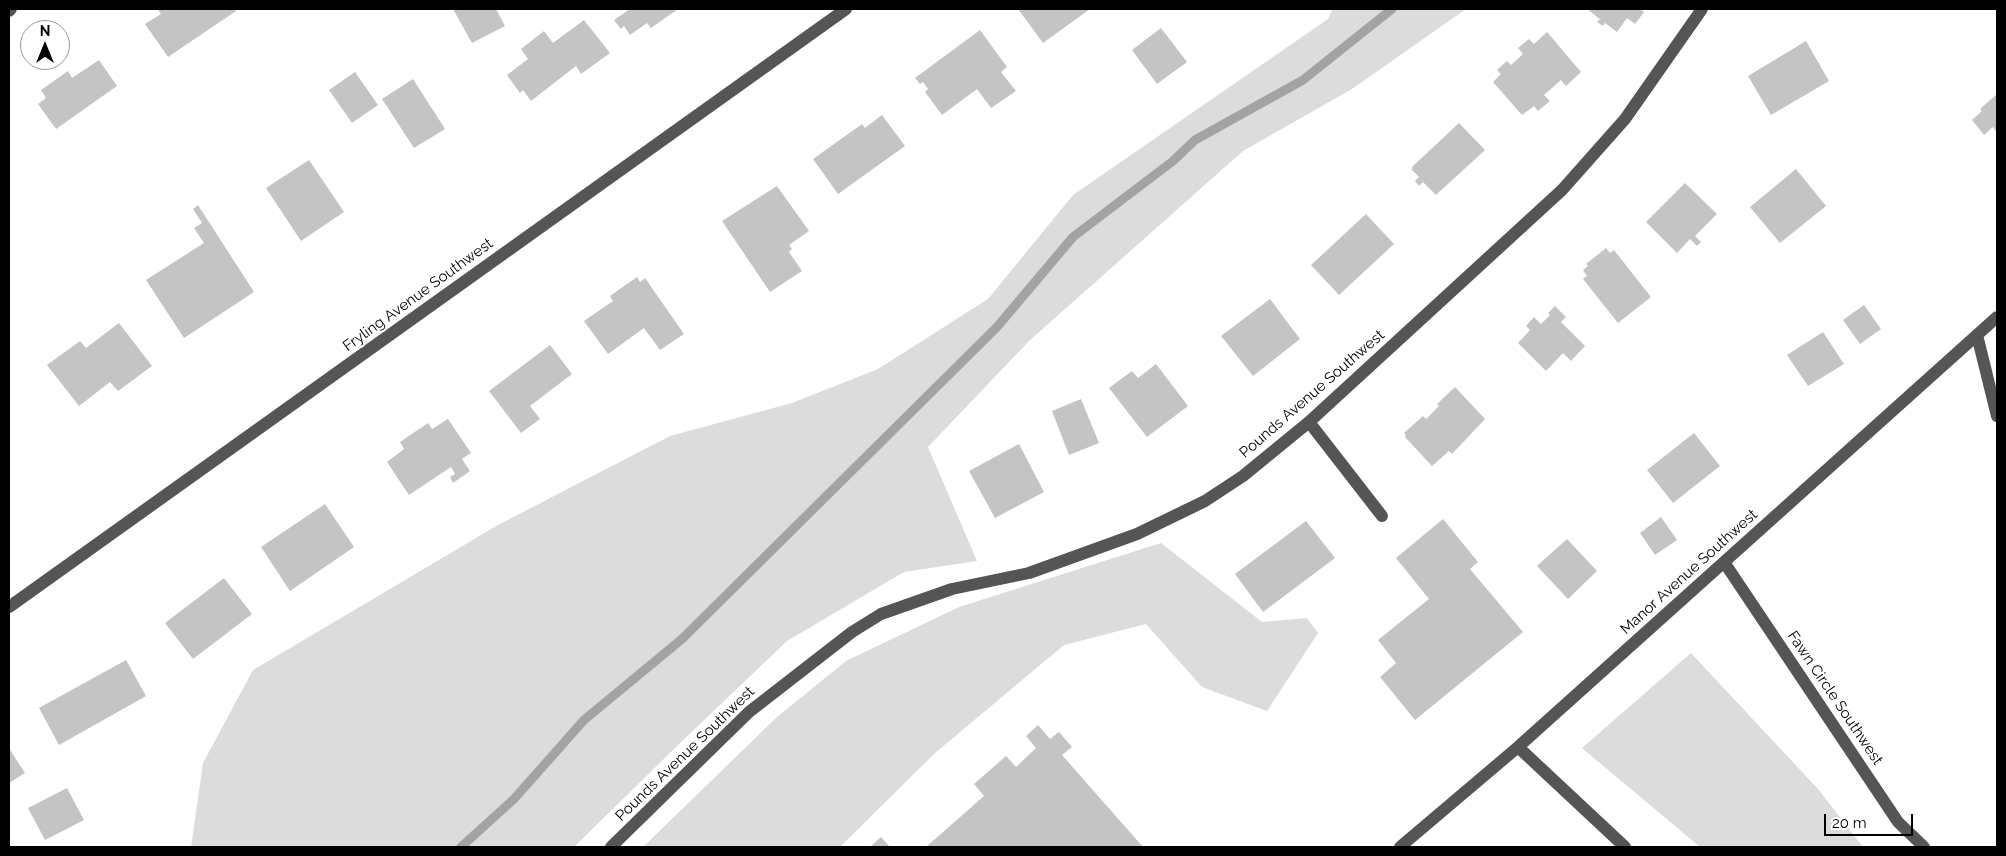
<!DOCTYPE html>
<html>
<head>
<meta charset="utf-8">
<style>
  body { margin:0 }
  #map { position:relative; width:2006px; height:856px; overflow:hidden; background:#fff; font-family:Raleway,sans-serif }
  canvas { display:block }
  .frame { position:absolute; inset:0; border:10px solid #000; pointer-events:none }
  .north { position:absolute; left:20px; top:20px; width:50px; height:50px; box-sizing:border-box; background:#fff; border:1px solid #999; border-radius:50%; rotate:0deg; font-size:14px; font-weight:700; line-height:20px; text-align:center; color:#000 }
  .north::after { content:''; display:block; margin:auto; width:18px; height:22px; background:#000; clip-path:polygon(50% 0,100% 100%,50% 72%,0 100%) }
  .scale { position:absolute; left:1824px; top:814px; width:89px; height:22px; box-sizing:border-box; border:2px solid #000; border-top:0; padding-left:6px; font-size:15px; line-height:18px; white-space:nowrap; color:#000; -webkit-text-stroke:4px #fff; paint-order:stroke }
</style>
</head>
<body>
<div id="map">
<canvas width="2006" height="856"></canvas>
<div class="frame"></div>
<div class="north">N</div>
<div class="scale">20 m</div>
</div>
<script>
const g = document.querySelector('canvas').getContext('2d');
g.lineJoin = 'round';
function paint(path, color) { g.fillStyle = color; g.fill(path, 'evenodd'); }
const poly = rows => new Path2D(rows.map(r => 'M' + r).join(''));
function strokePath(path, color, width, dash) { g.strokeStyle = color; g.lineWidth = width; g.lineCap = dash ? 'butt' : 'round'; g.setLineDash(dash || []); g.stroke(path); }
function label(font, color, halo, rows, align = 'center') {
  g.font = font + ' Raleway,sans-serif'; g.lineWidth = 4; g.setLineDash([]); g.textBaseline = 'middle'; g.strokeStyle = halo; g.fillStyle = color; for (const [text, x, y, turn = 0] of rows) {
    g.save(); g.translate(x, y); g.rotate((+turn || 0) * Math.PI / 180); g.textAlign = isNaN(turn) ? turn : align; if (halo) g.strokeText(text, 0, 0); g.fillText(text, 0, 0); g.restore();
  }
}
paint(poly([
  [1333,9,1466,9,1352,89,1243,151,1029,341,928,447,977,561,904,572,787,641,677,746,575,846,191,847,203,763,253,670,498,525,670,436,792,403,878,369,988,299,1073,195,1328,19],
  [1161,543,1262,622,1307,618,1318,633,1267,711,1202,687,1146,624,1064,645,935,753,840,847,643,847,777,717,846,661,959,607],
  [1691,653,1818,789,1863,847,1700,847,1582,748]
]), '#dcdcdc');
strokePath(poly([
  [461,847,514,799,584,720,682,639,997,327,1073,237,1173,161,1195,140,1303,80,1392,9]
]), '#a3a3a3', 9);
paint(poly([
  [160,9,235,9,236,11,168,57,145,24,161,14,158,10],
  [453,9,496,9,505,26,472,43],
  [630,9,678,9,651,28,647,23,630,35,624,26,621,29,614,20],
  [1018,9,1090,9,1043,43],
  [1587,9,1640,9,1644,12,1635,24,1627,18,1617,32,1605,23,1603,26,1597,22,1600,19],
  [584,20,610,53,581,74,576,66,531,101,523,90,520,93,507,75,528,59,521,49,544,31,553,43],
  [1161,28,1187,62,1157,84,1132,50],
  [980,30,1007,67,1001,72,1016,91,991,108,977,89,942,115,925,92,928,89,923,82,920,84,915,78],
  [1547,32,1581,72,1566,86,1561,80,1544,95,1550,101,1538,111,1534,106,1522,115,1493,82,1501,74,1497,70,1507,61,1511,65,1523,54,1518,48,1529,39,1534,44],
  [1806,41,1829,81,1771,115,1748,76],
  [99,60,117,86,56,129,38,104,46,98,41,90,68,71,72,78],
  [355,72,378,105,352,123,329,90],
  [413,79,445,129,414,148,382,99],
  [1997,94,1997,133,1993,127,1984,135,1972,120,1982,111,1980,109],
  [882,115,905,146,838,194,813,159,862,124,865,128],
  [1459,123,1485,150,1436,195,1423,182,1419,186,1415,181,1419,177,1411,169,1413,168,1412,167],
  [309,160,344,212,301,241,266,188],
  [1796,169,1826,206,1780,243,1750,207],
  [1685,183,1717,214,1695,236,1701,242,1697,246,1690,239,1677,253,1646,222],
  [777,186,809,231,789,245,792,249,789,252,802,271,770,292,722,221],
  [198,205,254,292,184,338,146,280,204,243,194,228,202,223,193,209],
  [1366,214,1394,244,1339,295,1311,265],
  [1606,248,1610,253,1614,250,1651,297,1618,323,1583,279,1587,276,1583,270,1588,266,1586,264],
  [637,277,640,282,645,278,684,334,660,350,644,328,608,354,584,321,613,301,610,296],
  [1270,299,1300,339,1253,376,1221,336],
  [1864,305,1881,329,1860,344,1843,320],
  [1555,306,1566,317,1561,322,1585,346,1571,361,1563,353,1546,371,1518,343,1530,330,1526,326,1534,317,1541,324,1550,315,1548,313],
  [119,323,152,366,118,391,110,382,79,406,47,365,80,341,86,348],
  [1823,332,1844,364,1808,386,1787,355],
  [550,345,572,374,530,406,540,419,521,433,489,391],
  [1156,364,1188,406,1147,437,1109,388,1132,371,1138,378],
  [1455,387,1485,419,1452,454,1449,451,1432,466,1405,437,1406,435,1404,433,1423,416,1426,419,1439,406,1437,404],
  [1081,399,1099,443,1069,455,1052,411],
  [448,419,471,453,462,459,470,471,453,483,450,477,455,474,451,467,409,495,387,462,404,449,400,442,428,423,432,429],
  [1694,433,1720,466,1673,503,1647,470],
  [1019,444,1044,492,995,518,969,471],
  [325,504,354,547,290,591,261,547],
  [1661,517,1677,540,1655,555,1640,533],
  [1443,519,1478,562,1470,569,1523,632,1415,720,1380,677,1396,663,1378,640,1429,599,1396,558],
  [1306,521,1335,558,1263,612,1235,574],
  [1567,539,1597,571,1568,599,1537,566],
  [224,578,252,614,193,659,165,623],
  [126,660,146,696,59,745,39,708],
  [1038,725,1050,739,1059,732,1072,747,1062,755,1143,847,926,847,984,796,974,784,1006,756,1016,767,1036,748,1026,736],
  [9,748,25,773,9,783],
  [67,788,84,820,45,840,28,808],
  [881,837,890,847,870,847]
]), '#c4c4c4');
strokePath(poly([
  [9,11,11,9],
  [1977,335,1997,416],
  [1309,422,1382,516],
  [1724,562,1898,822,1924,847],
  [9,607,846,9],
  [1518,747,1625,847],
  [611,847,749,712,852,632,881,614,952,589,1029,573,1137,534,1205,501,1243,476,1309,422,1562,190,1625,119,1702,9],
  [1400,847,1518,747,1997,317]
]), '#555', 12);
label('15px', '#000', '#fff', [
  ["Fryling Avenue Southwest",418,295,-36],
  ["Pounds Avenue Southwest",1312,394,-41],
  ["Manor Avenue Southwest",1689,572,-42],
  ["Fawn Circle Southwest",1835,698,56],
  ["Pounds Avenue Southwest",685,754,-44]
]);
</script>
</body>
</html>
